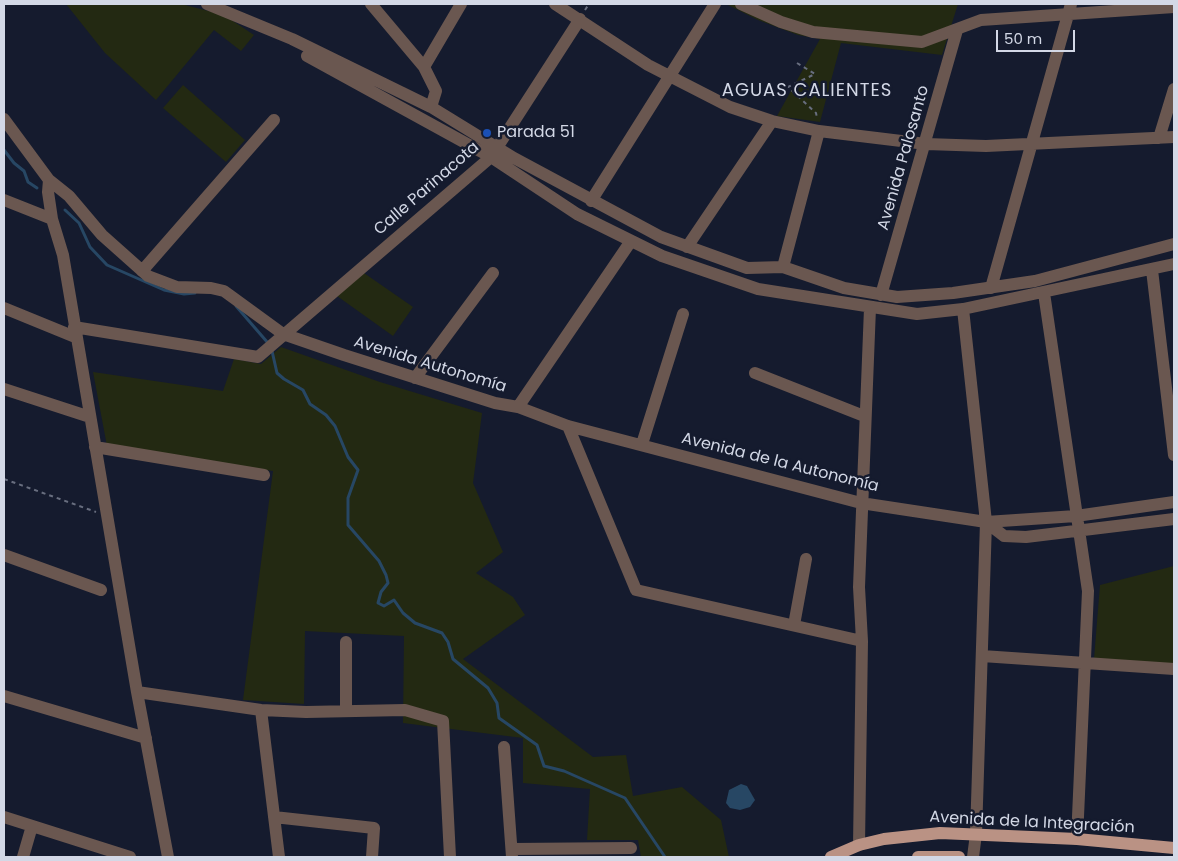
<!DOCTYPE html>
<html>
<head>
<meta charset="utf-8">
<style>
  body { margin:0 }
  #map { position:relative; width:1178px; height:861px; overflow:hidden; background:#151b2e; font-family:Poppins,sans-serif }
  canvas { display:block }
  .frame { position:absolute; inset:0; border:5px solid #d3d8e6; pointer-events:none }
  .scale { position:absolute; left:996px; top:30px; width:79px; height:22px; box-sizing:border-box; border:2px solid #d3d8e6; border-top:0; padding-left:6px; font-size:15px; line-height:18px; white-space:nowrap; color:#d3d8e6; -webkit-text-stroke:4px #151b2e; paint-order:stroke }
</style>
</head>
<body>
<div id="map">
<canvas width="1178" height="861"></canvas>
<div class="frame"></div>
<div class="scale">50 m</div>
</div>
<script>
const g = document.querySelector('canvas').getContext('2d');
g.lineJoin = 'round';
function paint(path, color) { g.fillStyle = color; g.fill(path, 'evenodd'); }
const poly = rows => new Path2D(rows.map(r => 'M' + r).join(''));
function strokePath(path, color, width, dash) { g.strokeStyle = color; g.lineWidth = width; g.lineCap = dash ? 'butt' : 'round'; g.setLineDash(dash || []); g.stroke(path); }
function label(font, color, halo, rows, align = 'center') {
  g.font = font + ' Poppins,sans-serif'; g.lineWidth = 5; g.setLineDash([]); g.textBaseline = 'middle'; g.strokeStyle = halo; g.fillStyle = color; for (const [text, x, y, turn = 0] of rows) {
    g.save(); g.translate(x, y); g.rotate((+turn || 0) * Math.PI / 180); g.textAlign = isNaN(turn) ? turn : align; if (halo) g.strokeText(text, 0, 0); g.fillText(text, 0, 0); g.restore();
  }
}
paint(poly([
  [66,4,181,4,224,15,254,35,241,51,214,30,156,100,105,53],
  [726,4,958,4,942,55,841,43,820,122,777,116,820,39,798,35,758,20],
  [183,85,245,140,226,162,163,108],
  [364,273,413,307,393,336,337,296],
  [281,347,380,382,482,413,473,483,503,552,476,573,513,597,525,615,463,659,593,757,626,755,633,796,682,787,721,820,729,857,641,857,638,840,587,840,590,789,523,783,523,738,403,723,404,636,305,631,304,704,243,700,273,471,107,446,93,372,223,391,234,359,261,364],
  [1174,566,1174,665,1094,659,1100,585]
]), '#232912');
paint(poly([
  [741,784,747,786,755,800,750,807,740,810,730,808,726,803,729,790]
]), '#274764');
strokePath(poly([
  [4,150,14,163,24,171,28,182,37,188],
  [65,210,79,223,90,247,107,265,164,290,184,294,195,293],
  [236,306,268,343],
  [272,351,277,373,284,379,303,390,310,404,326,415,335,426,348,457,358,470,348,498,348,525,379,561,386,575,388,583,381,592,378,603,384,606,394,600,403,613,415,623,442,633,448,642,453,659,488,688,497,703,499,718,537,745,544,766,564,771,625,798,665,857]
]), '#274764', 3);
strokePath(poly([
  [585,10,589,4],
  [797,63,815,74,788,87,816,113,817,118],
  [4,479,96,512]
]), '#686e7f', 2, [4, 4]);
strokePath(poly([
  [207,4,292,39,431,107,514,158,661,237,747,268,783,267,844,288,897,297,953,293,1035,281,1174,244],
  [371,4,424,67,436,91,431,107],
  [555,4,648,65,730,107,772,121,819,131,926,144,986,146,1174,137],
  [741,4,781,22,813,32,922,42,981,20,1174,7],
  [307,56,491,157,577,214,662,256,758,289,917,314,963,309,1174,264],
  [424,67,461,4],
  [4,119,49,180,69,196,102,235,148,276,177,287,211,288,224,291,283,334,344,355,495,403,518,407,568,426,861,503,986,522,1076,516,1174,502],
  [1159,138,1174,89],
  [49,180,48,192,52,219,63,255,137,692,168,857],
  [4,200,52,219],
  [591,201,715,4],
  [687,247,772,121],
  [783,267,819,131],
  [1152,270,1174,455],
  [142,271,274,120],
  [991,288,1071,4],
  [1044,293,1088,591,1077,839],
  [881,295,957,30],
  [4,308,75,337],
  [963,309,986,522,976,834,973,857],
  [74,327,258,357,491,157,580,19],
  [755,373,864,416],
  [415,378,493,273],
  [4,389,90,417],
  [518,407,631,241],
  [568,426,636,590,862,641],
  [642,444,683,314],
  [95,447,264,475],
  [986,522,1004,536,1026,537,1174,519],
  [4,555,101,590],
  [794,625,806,559],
  [982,656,1174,669],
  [137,692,261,710,306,712,405,710,443,721,450,857],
  [4,696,146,738],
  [261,710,279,857],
  [346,711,346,642],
  [504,747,512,857],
  [4,817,130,857],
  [274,817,374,828,372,857],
  [859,845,862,641,859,587,870,308],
  [512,849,631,848],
  [23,857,32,826]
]), '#6a5750', 12);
strokePath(poly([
  [831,857,859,845,884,839,940,833,1077,839,1174,848],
  [918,857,959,857]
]), '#ba9284', 12);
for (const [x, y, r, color] of [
  [487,133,5,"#1a4fb4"]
]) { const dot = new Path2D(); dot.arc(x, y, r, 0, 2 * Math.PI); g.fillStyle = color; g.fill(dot); strokePath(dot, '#151b2e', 2); }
label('16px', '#d3d8e6', '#151b2e', [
  ["Parada 51",497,133]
], 'left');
label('16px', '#d3d8e6', '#151b2e', [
  ["Avenida Palosanto",904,158,-74],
  ["Calle Parinacota",427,189,-41],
  ["Avenida Autonomía",430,365,17],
  ["Avenida de la Autonomía",780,463,14],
  ["Avenida de la Integración",1032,823,3]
]);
g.letterSpacing = '1px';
label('18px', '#d3d8e6', '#151b2e', [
  ["AGUAS CALIENTES",807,91]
]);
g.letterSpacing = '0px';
</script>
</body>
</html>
